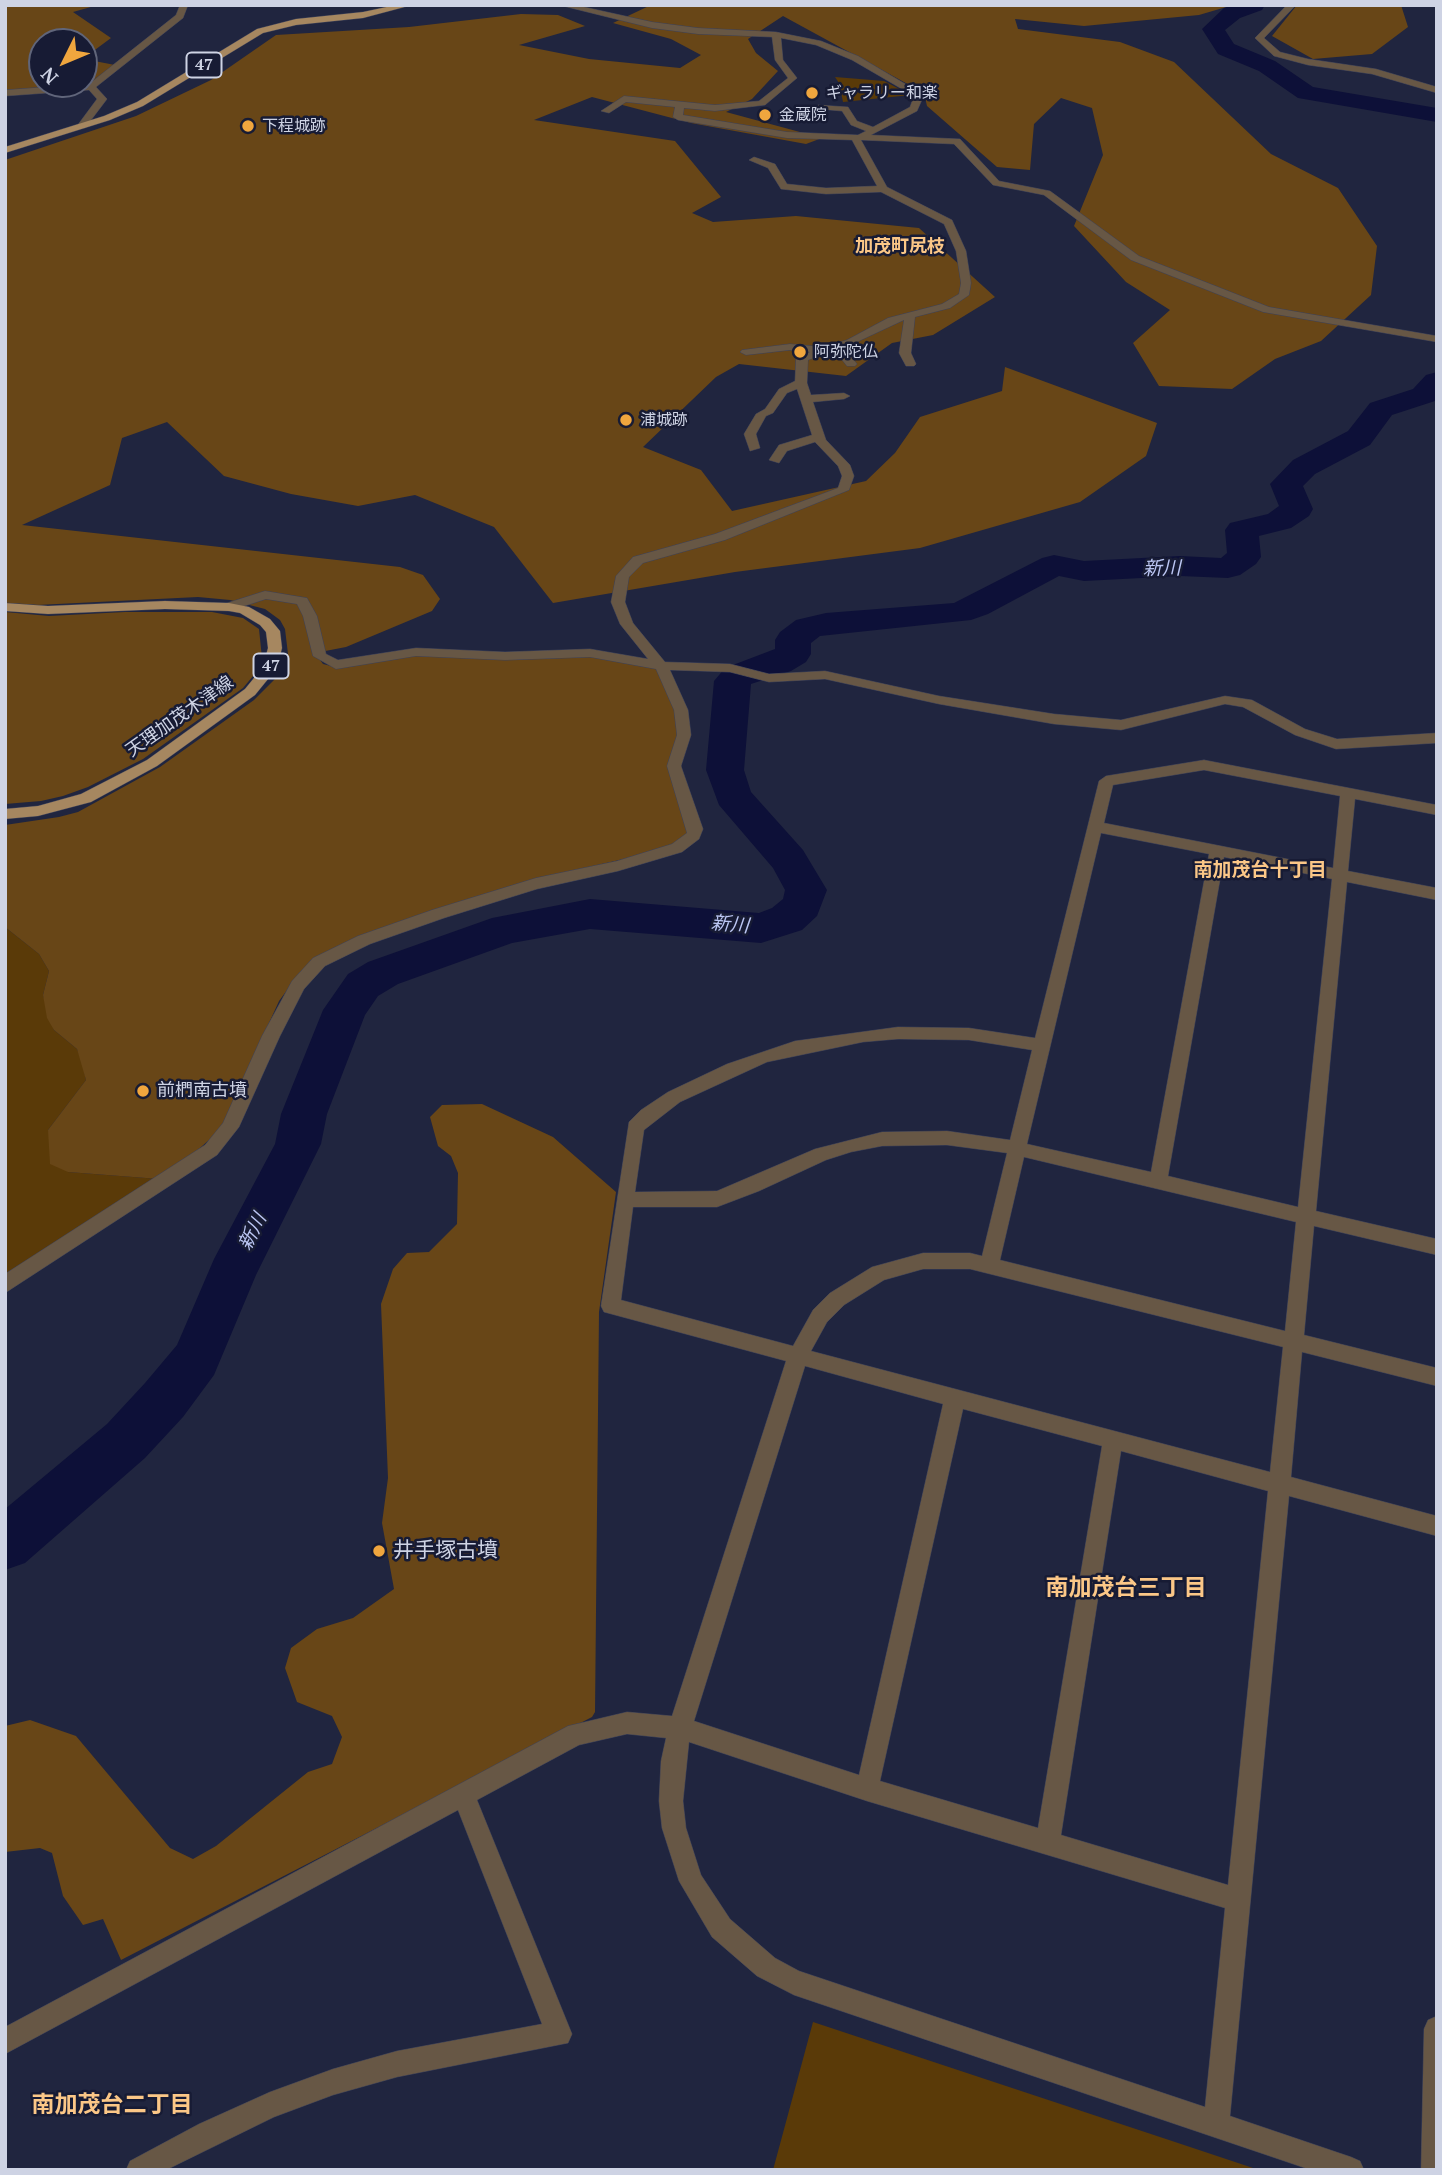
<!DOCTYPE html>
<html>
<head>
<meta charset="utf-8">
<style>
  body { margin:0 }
  #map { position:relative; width:1442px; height:2175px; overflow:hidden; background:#20253f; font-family:"PT Serif",serif }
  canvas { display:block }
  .frame { position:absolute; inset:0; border:7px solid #ced3e4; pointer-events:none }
  .north { position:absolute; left:28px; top:28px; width:70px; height:70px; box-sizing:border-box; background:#171b34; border:2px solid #60657a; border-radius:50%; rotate:227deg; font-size:19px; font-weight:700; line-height:28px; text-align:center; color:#ced3e4 }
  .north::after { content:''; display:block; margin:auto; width:24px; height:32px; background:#f0a63e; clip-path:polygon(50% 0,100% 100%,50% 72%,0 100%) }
</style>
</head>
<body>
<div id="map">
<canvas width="1442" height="2175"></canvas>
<div class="frame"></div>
<div class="north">N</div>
</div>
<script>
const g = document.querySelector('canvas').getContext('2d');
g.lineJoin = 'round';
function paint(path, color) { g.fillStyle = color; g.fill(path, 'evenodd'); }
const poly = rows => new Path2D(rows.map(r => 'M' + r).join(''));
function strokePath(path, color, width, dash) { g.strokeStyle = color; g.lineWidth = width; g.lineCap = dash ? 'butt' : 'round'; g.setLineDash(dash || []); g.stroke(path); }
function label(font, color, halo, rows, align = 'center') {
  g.font = font + ' "PT Serif","Noto Sans JP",serif'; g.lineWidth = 5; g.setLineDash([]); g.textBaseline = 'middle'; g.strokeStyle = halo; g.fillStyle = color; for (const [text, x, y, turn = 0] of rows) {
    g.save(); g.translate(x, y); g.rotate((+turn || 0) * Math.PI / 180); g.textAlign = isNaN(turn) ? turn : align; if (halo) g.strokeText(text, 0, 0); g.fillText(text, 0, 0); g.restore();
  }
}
paint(poly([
  [835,77,884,81,911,95,843,102,839,83],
  [5,927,39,954,49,971,43,995,54,1030,77,1049,82,1061,86,1080,48,1130,68,1172,159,1179,5,1279],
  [813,2022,1166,2139,1259,2170,773,2170]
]), '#5a3a08');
paint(poly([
  [5,5,98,5,73,12,111,38,84,58,84,42,42,42,42,84,84,84,84,59,115,65,88,84,5,92],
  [651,5,1233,5,1199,15,1084,26,1015,19,1018,29,1120,42,1174,62,1271,154,1338,188,1377,246,1371,295,1321,341,1275,359,1232,389,1159,386,1133,343,1170,310,1126,282,1074,226,1103,155,1092,108,1061,98,1034,124,1030,170,997,167,927,106,924,93,783,16,748,39,756,53,778,71,752,99,726,112,822,138,806,144,691,123,592,97,534,120,675,141,721,197,692,213,713,222,796,216,919,228,995,297,933,335,892,343,846,376,739,364,716,377,643,447,701,470,732,511,866,481,895,453,920,417,1002,391,1005,367,1157,423,1146,456,1080,502,920,548,735,572,553,603,494,527,415,495,358,506,291,494,224,476,167,422,122,438,110,485,22,525,400,567,423,575,440,599,432,611,346,647,315,653,323,664,331,666,346,667,390,657,434,653,589,655,656,667,664,681,675,712,689,831,684,839,654,852,538,879,463,901,296,978,279,1001,221,1129,179,1167,159,1179,68,1172,50,1164,48,1130,86,1080,77,1049,54,1030,47,1018,43,995,49,971,39,954,5,927,5,825,59,817,78,812,160,767,254,700,285,669,288,654,285,629,280,620,265,609,230,600,198,597,37,605,5,603,5,160,136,116,211,80,276,35,409,27,521,14,558,15,585,26,519,45,589,59,680,68,701,55,671,39,613,23],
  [1297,5,1401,5,1408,27,1372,54,1313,59,1272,36],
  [5,612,49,616,125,612,212,612,243,618,259,629,262,658,258,670,243,688,143,759,88,787,63,796,41,801,5,804],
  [482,1104,553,1137,616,1192,599,1312,595,1712,592,1717,121,1960,103,1919,83,1925,63,1896,52,1853,40,1848,5,1852,5,1726,30,1720,76,1736,170,1848,193,1859,216,1846,308,1772,332,1764,342,1737,332,1716,297,1702,285,1668,291,1648,317,1629,353,1618,394,1589,382,1523,388,1478,381,1304,393,1269,407,1253,429,1252,457,1224,458,1173,451,1156,438,1146,430,1117,442,1105]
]), '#684617');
paint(poly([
  [1233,5,1265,5,1262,10,1240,18,1225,30,1234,44,1275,61,1313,87,1437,108,1437,122,1298,98,1259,71,1218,54,1202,29,1224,8,1233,5],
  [1437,372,1435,401,1392,415,1370,445,1315,474,1303,486,1313,509,1309,516,1291,528,1259,536,1261,557,1256,564,1240,575,1228,578,1180,576,1084,581,1059,576,988,614,971,620,820,636,811,643,811,654,806,662,791,671,751,684,744,770,751,792,803,850,827,890,817,916,802,930,761,943,590,929,512,943,398,984,378,996,365,1015,327,1114,321,1144,256,1275,214,1375,183,1417,145,1458,25,1563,5,1570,5,1509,107,1424,145,1383,177,1345,214,1259,275,1144,281,1114,323,1010,348,974,368,962,492,918,590,899,759,913,772,908,783,899,785,890,773,868,719,805,706,770,714,681,725,668,775,649,775,640,780,632,796,620,826,613,954,603,1042,558,1054,555,1084,561,1180,556,1221,558,1227,553,1225,530,1230,523,1268,514,1279,506,1270,484,1293,460,1348,431,1370,403,1413,389,1426,375,1437,372]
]), '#0d1038');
const minor = poly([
  [180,5,188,5,183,18,96,87,107,99,85,128,77,126,97,99,89,90,5,96,5,90,89,84,176,15,180,5],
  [559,5,575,5,652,22,698,28,776,32,821,41,858,56,924,95,917,111,871,135,960,139,999,181,1050,191,1139,256,1269,307,1437,336,1437,342,1263,312,1131,260,1044,195,993,185,954,144,861,140,887,187,952,220,966,251,971,283,969,295,950,308,915,317,911,353,916,364,914,366,906,366,899,353,904,320,844,348,857,364,855,366,847,366,835,351,808,360,807,383,811,395,844,393,850,396,844,399,813,402,826,440,850,465,854,476,849,490,725,540,643,563,629,577,625,602,633,623,665,662,730,664,769,674,825,671,939,696,1054,714,1121,720,1225,696,1252,700,1305,729,1337,739,1437,733,1437,743,1336,749,1295,735,1243,707,1225,704,1121,730,1054,724,939,704,825,679,769,682,730,672,670,670,688,710,691,735,681,766,703,829,699,839,682,852,618,871,537,889,444,918,370,944,325,966,304,989,280,1036,239,1127,217,1155,5,1293,5,1274,205,1145,223,1123,262,1036,292,981,313,958,358,936,432,910,536,878,617,861,672,844,687,833,667,766,677,735,674,710,656,669,590,657,505,660,416,656,336,669,313,656,303,616,297,604,266,599,229,611,222,607,224,604,265,591,307,598,317,616,326,654,338,660,416,648,505,652,590,649,648,659,620,624,611,602,616,576,633,557,715,534,838,488,842,476,838,466,815,442,787,451,779,463,769,460,779,445,812,435,797,389,787,393,773,413,766,416,756,434,760,448,750,451,744,434,756,414,765,409,779,389,795,381,796,358,810,352,790,350,746,355,740,352,742,350,790,344,823,347,847,340,888,318,942,304,959,294,961,283,956,251,944,224,881,192,826,194,781,189,768,168,749,160,754,157,775,164,787,184,826,188,877,186,852,140,787,138,678,120,673,117,675,107,626,102,609,113,601,111,624,96,715,105,759,101,788,78,775,60,772,37,698,34,652,28,559,5],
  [781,38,816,45,852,60,914,96,910,107,873,127,857,121,848,107,818,105,818,109,842,111,851,125,866,131,858,135,787,132,683,115,684,108,715,111,765,105,797,78,783,60,781,38],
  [1287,5,1296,5,1264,38,1280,52,1308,59,1376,69,1437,87,1437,93,1372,74,1308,65,1274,56,1255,38,1287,5],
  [1204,760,1437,805,1437,815,1355,799,1348,871,1437,888,1437,900,1347,882,1316,1211,1437,1239,1437,1255,1314,1226,1304,1335,1437,1368,1437,1386,1302,1352,1291,1477,1437,1516,1437,1536,1289,1496,1230,2116,1351,2157,1360,2161,1364,2170,1311,2170,794,1995,757,1976,712,1937,679,1881,662,1828,659,1801,661,1761,666,1738,627,1734,579,1745,477,1800,572,2034,568,2043,397,2077,333,2095,274,2117,166,2170,126,2170,130,2161,199,2124,270,2092,333,2069,397,2051,542,2024,458,1810,5,2054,5,2027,568,1726,627,1712,672,1716,786,1361,604,1312,601,1306,629,1122,641,1110,668,1092,727,1064,795,1041,898,1027,969,1028,1035,1038,1099,781,1106,776,1204,760],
  [1204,770,1340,796,1333,868,1104,823,1113,785,1204,770],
  [1101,833,1209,854,1151,1172,1027,1144,1101,833],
  [1224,857,1332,879,1298,1207,1168,1176,1224,857],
  [898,1039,969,1040,1032,1050,1010,1140,947,1131,882,1132,815,1149,717,1191,635,1192,644,1130,680,1102,767,1062,863,1042,898,1039],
  [947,1145,1007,1153,982,1256,970,1253,923,1253,872,1267,830,1293,813,1310,793,1346,621,1300,633,1207,717,1207,759,1191,826,1160,851,1152,882,1146,947,1145],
  [1024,1157,1296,1222,1285,1331,1000,1260,1024,1157],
  [923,1269,970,1269,1283,1347,1270,1472,811,1351,827,1322,844,1305,884,1280,923,1269],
  [805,1366,943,1404,859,1775,694,1721,805,1366],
  [963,1409,1102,1446,1038,1828,880,1781,963,1409],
  [1121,1451,1268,1491,1228,1885,1061,1835,1121,1451],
  [689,1742,867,1801,1225,1908,1205,2107,799,1971,775,1958,730,1919,701,1875,686,1828,683,1801,689,1742],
  [1437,2016,1437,2170,1421,2170,1424,2029,1428,2020,1437,2016]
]);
const primary = poly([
  [396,5,412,5,363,18,296,25,263,33,143,106,110,120,5,153,5,147,104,116,137,102,257,29,296,19,363,12,396,5],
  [165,601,229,603,249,607,270,619,280,631,282,648,277,668,255,695,157,766,91,802,38,816,5,819,5,809,38,806,81,794,147,760,245,689,263,667,268,648,266,632,260,625,240,613,229,611,165,609,48,614,5,611,5,603,48,606,165,601]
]);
strokePath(minor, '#3c4159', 1);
strokePath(primary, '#3c4159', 1);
paint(minor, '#675745');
paint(primary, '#a68760');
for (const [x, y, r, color] of [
  [812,93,7,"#f0a63e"],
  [765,115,7,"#f0a63e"],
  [248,126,7,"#f0a63e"],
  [800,352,7,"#f0a63e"],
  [626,420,7,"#f0a63e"],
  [143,1091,7,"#f0a63e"],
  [379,1551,7,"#f0a63e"]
]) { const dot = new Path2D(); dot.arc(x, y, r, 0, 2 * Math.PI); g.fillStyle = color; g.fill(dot); strokePath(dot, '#171b34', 2.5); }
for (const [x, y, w] of [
  [204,65,35],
  [271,666,35]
]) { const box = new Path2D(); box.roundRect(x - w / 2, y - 12.5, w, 25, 5); g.fillStyle = '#171b34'; g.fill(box); strokePath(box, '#ced3e4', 2); }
label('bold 16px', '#ced3e4', null, [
  ["47",204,65],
  ["47",271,666]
]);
label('16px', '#ced3e4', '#171b34', [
  ["ギャラリー和楽",826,93],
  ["金蔵院",779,115],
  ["下程城跡",262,126],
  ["阿弥陀仏",814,352],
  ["浦城跡",640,420]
], 'left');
label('bold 18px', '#fbc787', '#171b34', [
  ["加茂町尻枝",900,247]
]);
label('18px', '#ced3e4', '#171b34', [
  ["天理加茂木津線",180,717,-35]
]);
label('18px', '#ced3e4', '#171b34', [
  ["前椚南古墳",157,1091]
], 'left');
label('italic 19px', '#bcc7f4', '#171b34', [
  ["新川",1162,569,-1],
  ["新川",730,925,5],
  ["新川",253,1232,-63]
]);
label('bold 19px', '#fbc787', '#171b34', [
  ["南加茂台十丁目",1260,871]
]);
label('21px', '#ced3e4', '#171b34', [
  ["井手塚古墳",393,1551]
], 'left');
label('bold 23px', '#fbc787', '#171b34', [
  ["南加茂台三丁目",1126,1588],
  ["南加茂台二丁目",112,2105]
]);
</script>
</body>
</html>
